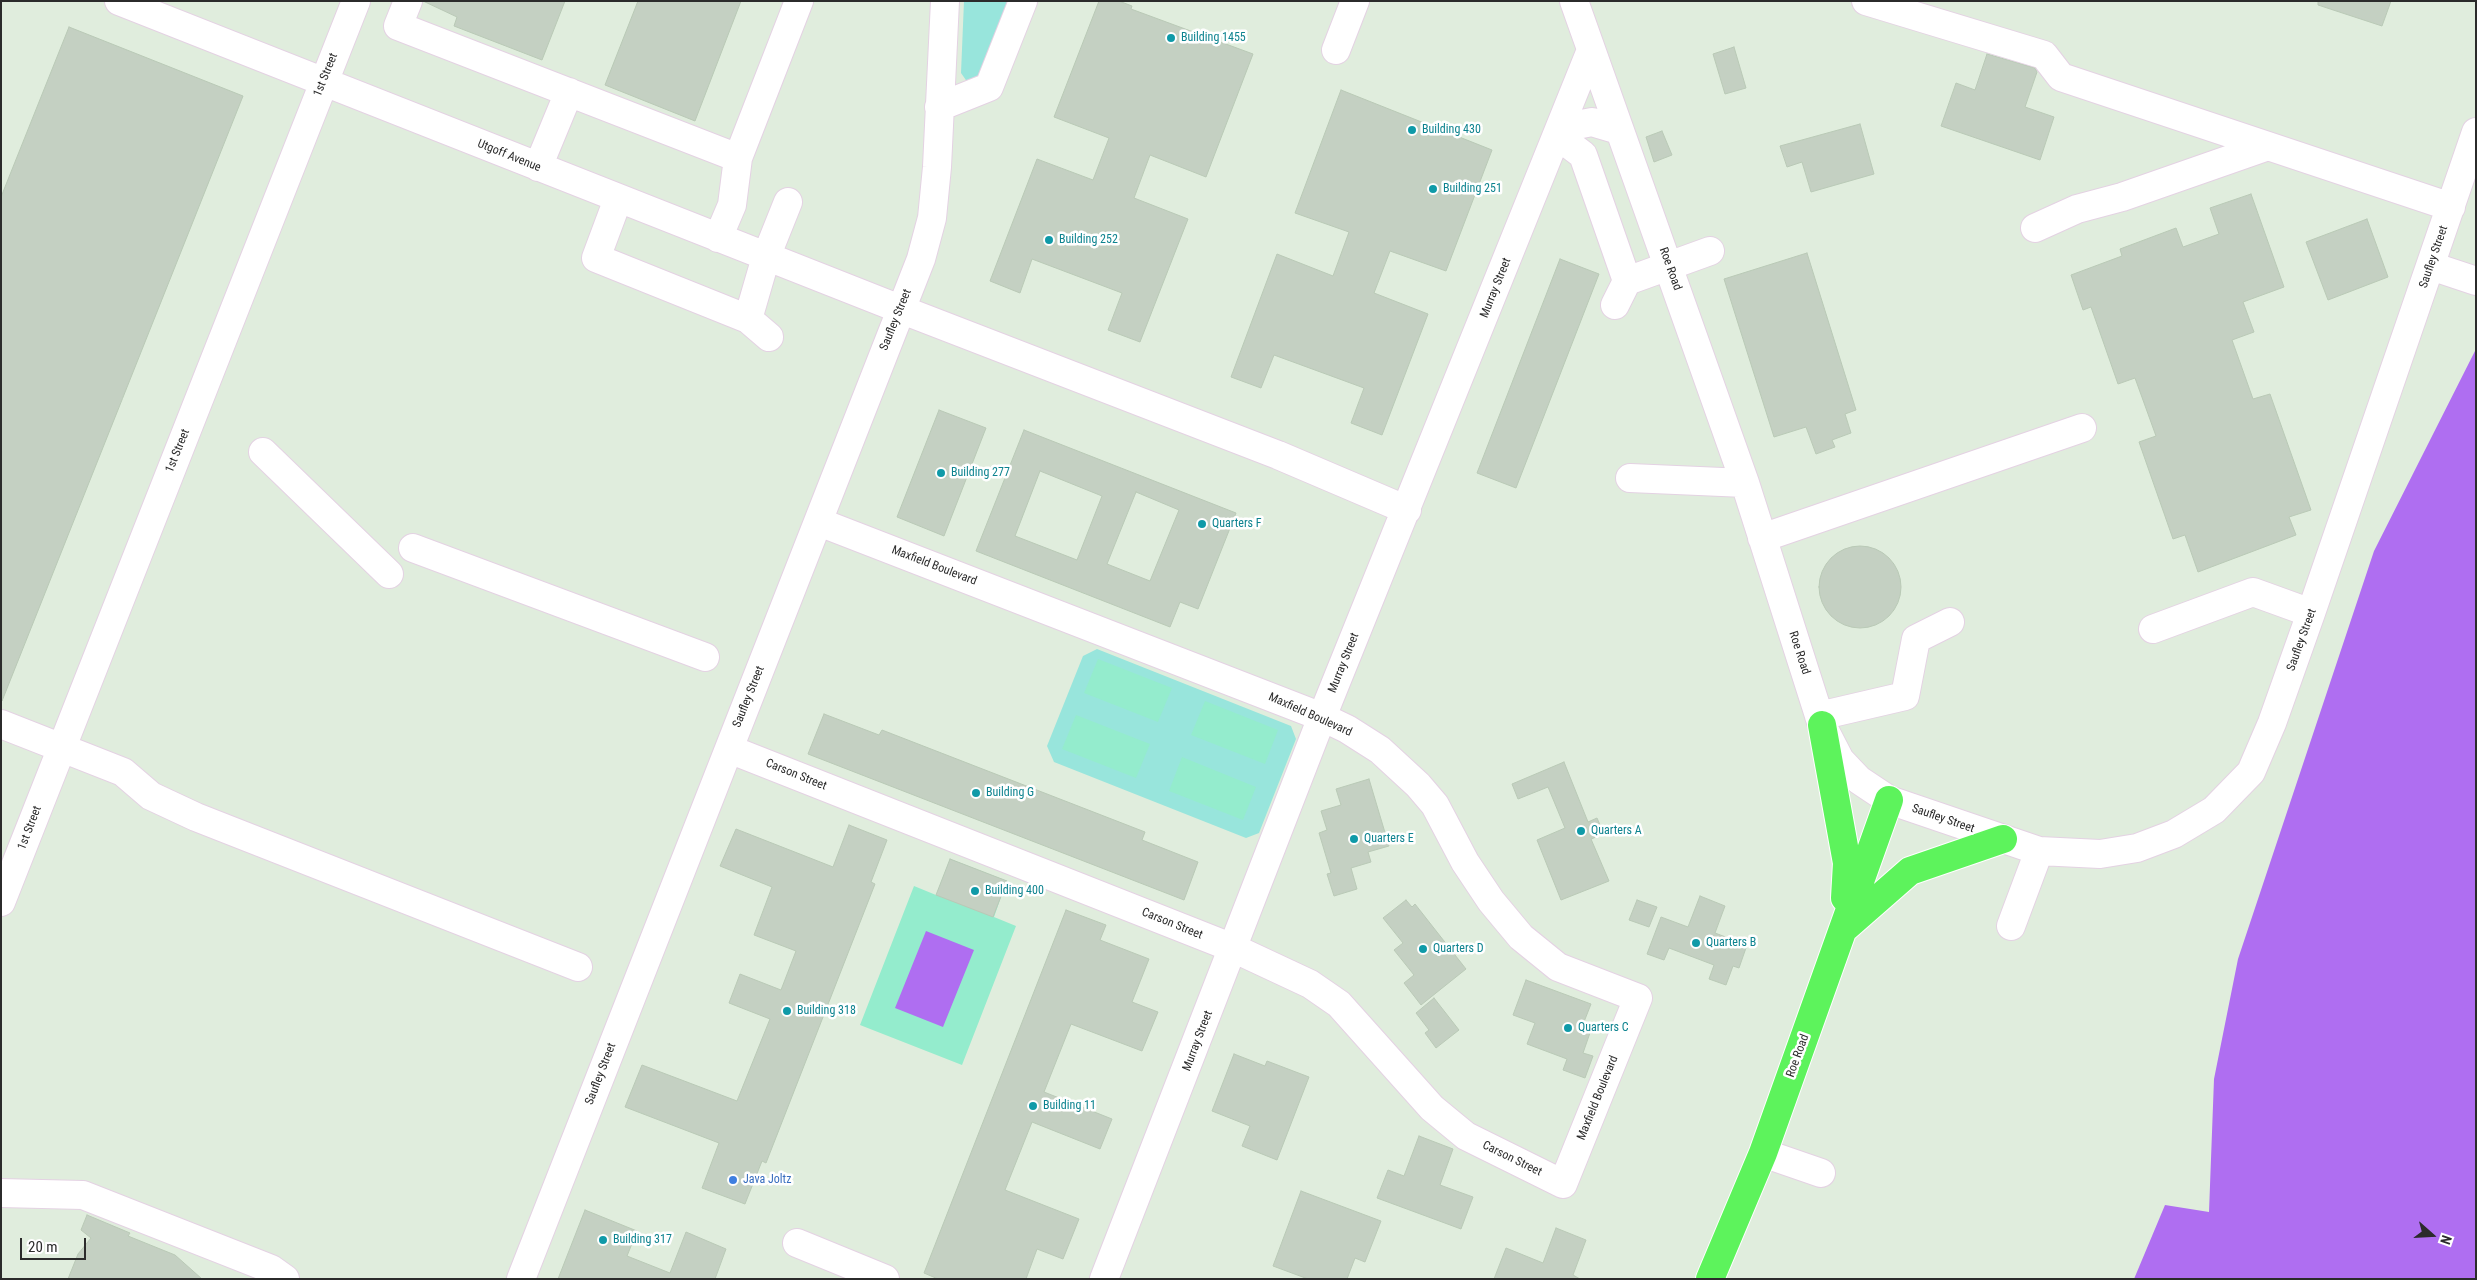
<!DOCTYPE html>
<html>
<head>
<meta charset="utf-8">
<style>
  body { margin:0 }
  #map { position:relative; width:2477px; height:1280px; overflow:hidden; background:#e0eddd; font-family:"Roboto Condensed",sans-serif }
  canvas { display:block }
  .frame { position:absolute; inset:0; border:2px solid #2b2b2b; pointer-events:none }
  .north { position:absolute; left:2407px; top:1210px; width:50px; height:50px; -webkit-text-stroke:4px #fff; paint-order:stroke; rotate:109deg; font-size:14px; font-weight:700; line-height:20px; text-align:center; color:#2b2b2b }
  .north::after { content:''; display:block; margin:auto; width:18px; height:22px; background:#2b2b2b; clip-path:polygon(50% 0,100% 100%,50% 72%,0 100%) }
  .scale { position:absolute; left:20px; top:1238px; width:66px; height:22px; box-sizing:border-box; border:2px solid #2b2b2b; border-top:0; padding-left:6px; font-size:15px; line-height:18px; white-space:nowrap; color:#2b2b2b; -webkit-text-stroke:4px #fff; paint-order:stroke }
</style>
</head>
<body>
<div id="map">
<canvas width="2477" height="1280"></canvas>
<div class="frame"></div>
<div class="north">N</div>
<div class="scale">20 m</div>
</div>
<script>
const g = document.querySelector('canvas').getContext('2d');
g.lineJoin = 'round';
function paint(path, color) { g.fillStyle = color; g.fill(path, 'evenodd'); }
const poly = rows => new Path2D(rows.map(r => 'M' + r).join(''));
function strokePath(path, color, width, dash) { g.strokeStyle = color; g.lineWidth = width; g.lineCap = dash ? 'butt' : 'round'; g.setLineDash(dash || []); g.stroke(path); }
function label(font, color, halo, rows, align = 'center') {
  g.font = font + ' "Roboto Condensed",sans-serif'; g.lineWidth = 5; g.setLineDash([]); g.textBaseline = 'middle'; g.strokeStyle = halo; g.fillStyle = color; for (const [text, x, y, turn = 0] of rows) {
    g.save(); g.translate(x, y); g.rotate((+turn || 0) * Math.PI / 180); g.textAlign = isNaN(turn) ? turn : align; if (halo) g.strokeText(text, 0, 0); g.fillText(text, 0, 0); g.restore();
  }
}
paint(poly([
  [964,1,1010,1,978,80,968,83,961,73],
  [1097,649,1291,726,1296,739,1259,833,1246,838,1054,762,1047,746,1083,656]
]), '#98e5dc');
paint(poly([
  [1098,659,1172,688,1158,722,1084,693],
  [1205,701,1278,730,1265,764,1191,735],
  [1076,715,1150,744,1136,778,1062,749],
  [1182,757,1256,787,1243,820,1169,791],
  [950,859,1007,881,1006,884,1014,887,1010,897,1002,894,994,917,1016,926,962,1065,860,1025,914,886,936,895]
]), '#94eccd');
paint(poly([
  [2476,349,2476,1279,2134,1279,2165,1205,2209,1212,2214,1079,2238,959,2374,551],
  [926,931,974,950,943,1027,895,1008]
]), '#af6ef1');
const building = poly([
  [423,1,565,1,542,60,454,26,457,17,423,1],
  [638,1,741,1,695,121,605,85,638,1],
  [1099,1,1119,1,1132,6,1131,9,1253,54,1206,177,1150,155,1134,198,1188,219,1140,342,1108,330,1122,293,1032,259,1020,293,990,281,1037,159,1093,180,1109,138,1054,117,1099,1],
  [2318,1,2391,1,2382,26,2318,5,2318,1],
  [69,27,243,96,2,701,1,197,69,27],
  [1734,47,1746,88,1725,94,1713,54,1734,47],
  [1987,54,2035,68,2037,72,2025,107,2054,117,2040,160,1941,126,1956,83,1975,90,1987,54],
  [1341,90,1492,150,1446,271,1390,251,1374,293,1428,314,1382,435,1351,423,1364,388,1274,355,1261,388,1231,377,1277,254,1333,276,1349,232,1295,213,1341,90],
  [1860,124,1874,174,1811,192,1802,162,1787,167,1780,146,1860,124],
  [1662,131,1672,155,1654,162,1646,137,1662,131],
  [2251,194,2284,287,2243,302,2254,332,2232,340,2253,399,2270,394,2311,510,2289,517,2296,535,2198,572,2185,535,2173,539,2139,442,2156,436,2135,378,2118,384,2091,307,2083,310,2071,275,2122,256,2120,249,2176,228,2183,247,2219,234,2210,208,2251,194],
  [2367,219,2388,277,2328,300,2306,242,2367,219],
  [1807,253,1856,410,1845,414,1851,433,1832,440,1835,447,1816,454,1806,427,1774,437,1724,279,1807,253],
  [1560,259,1599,274,1516,488,1477,473,1560,259],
  [939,410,986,428,944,536,897,517,939,410],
  [1024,430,1236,513,1198,609,1180,602,1170,627,976,551,1024,430],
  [1040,471,1102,496,1077,560,1015,536,1040,471],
  [1136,492,1179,510,1150,581,1107,564,1136,492],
  '1819 587a41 41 0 1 1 82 0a41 41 0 1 1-82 0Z',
  [824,714,879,735,882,730,1145,832,1142,840,1198,862,1184,900,808,754,824,714],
  [1564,762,1588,822,1597,818,1604,834,1591,839,1609,881,1561,900,1537,840,1565,828,1548,787,1518,799,1512,784,1564,762],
  [1369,779,1389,846,1368,852,1371,862,1351,868,1357,889,1334,896,1327,874,1331,873,1319,833,1327,830,1321,811,1341,805,1336,789,1369,779],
  [849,825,887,840,871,882,875,884,766,1163,762,1161,745,1204,702,1188,719,1143,625,1107,642,1065,737,1101,770,1019,729,1003,740,974,781,990,796,951,754,935,772,887,720,866,736,829,833,867,849,825],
  [950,859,1007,881,993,917,936,895,950,859],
  [1700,896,1725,906,1715,933,1747,945,1739,968,1733,966,1726,985,1709,979,1714,965,1669,948,1664,960,1647,954,1661,917,1688,927,1700,896],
  [1406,900,1412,907,1415,904,1466,969,1421,1005,1404,983,1414,975,1394,950,1403,943,1383,918,1406,900],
  [1637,900,1657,907,1649,927,1629,920,1637,900],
  [1066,910,1106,925,1100,940,1149,959,1132,1002,1158,1012,1142,1051,1071,1024,1044,1092,1112,1119,1100,1149,1032,1122,1005,1190,1079,1219,1063,1259,1037,1249,1026,1279,938,1279,924,1273,1066,910],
  [1526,980,1591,1004,1582,1027,1591,1030,1583,1053,1593,1056,1585,1078,1563,1070,1567,1059,1527,1044,1535,1023,1513,1015,1526,980],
  [1434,998,1459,1030,1436,1048,1425,1033,1429,1030,1416,1013,1434,998],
  [1234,1054,1265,1066,1267,1061,1309,1077,1277,1160,1242,1146,1250,1126,1212,1111,1234,1054],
  [1419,1136,1453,1149,1440,1185,1473,1197,1461,1229,1377,1198,1388,1170,1404,1176,1419,1136],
  [1301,1191,1381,1221,1365,1262,1355,1258,1347,1279,1308,1279,1273,1266,1301,1191],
  [585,1210,637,1231,627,1256,670,1273,686,1232,726,1249,715,1279,558,1279,585,1210],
  [87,1215,130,1233,128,1236,175,1255,202,1279,68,1279,78,1254,91,1238,81,1230,87,1215],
  [1556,1228,1586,1240,1573,1275,1580,1279,1494,1279,1506,1248,1543,1263,1556,1228]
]);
paint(building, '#c4d0c2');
strokePath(building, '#b9c9b6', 1);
const minor = poly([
  [119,1,900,309,1278,455,1407,510],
  [408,1,398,26,738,158],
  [1574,1,1745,483,1822,725,1840,760,1859,780,1889,800,2039,851,2100,854,2137,848,2174,834,2214,810,2251,772,2272,723,2311,613,2476,132],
  [1866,1,2044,55,2061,77,2451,207],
  [1336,50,1355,1],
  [939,107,989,87,1023,1],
  [1561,128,1592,122,1619,130],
  [1558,136,1583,155,1627,281,1615,305],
  [538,167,569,92],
  [618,199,596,258,748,319,769,337],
  [2035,228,2077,209,2122,197,2268,146],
  [718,238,732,205,738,158,799,1],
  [2431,266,2476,281],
  [1627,281,1710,251],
  [748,319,766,257,788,202],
  [263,452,389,574],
  [1630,478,1745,483],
  [1762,538,2082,428],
  [413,548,705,657],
  [2153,629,2253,592,2311,613],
  [1819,716,1905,696,1916,639,1950,622],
  [1,724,123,772,151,796,196,817,578,967],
  [729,749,1233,948,1310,984,1339,1004,1432,1108,1466,1136,1563,1184,1638,998,1558,967,1521,937,1491,901,1465,862,1435,805,1418,785,1380,750,1347,729,1322,717,819,522],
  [1,902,356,1],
  [2011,926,2039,851],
  [1763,1153,1821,1173],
  [1,1193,83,1195,271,1269,285,1279],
  [797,1243,885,1279],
  [521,1279,921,259,932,218,937,167,945,1],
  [1104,1279,1322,717,1591,50]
]);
const major = poly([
  [1822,725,1847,863,1845,898],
  [1846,927,1910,871,2003,839],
  [1710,1279,1763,1153,1889,800]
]);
strokePath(minor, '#e4d2e3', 30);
strokePath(major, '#fff', 30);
strokePath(minor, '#fff', 28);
strokePath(major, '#5df35c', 28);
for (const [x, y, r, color] of [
  [1171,38,5,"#0f9aa8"],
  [1412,130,5,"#0f9aa8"],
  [1433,189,5,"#0f9aa8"],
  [1049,240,5,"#0f9aa8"],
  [941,473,5,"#0f9aa8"],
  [1202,524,5,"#0f9aa8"],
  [976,793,5,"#0f9aa8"],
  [1581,831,5,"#0f9aa8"],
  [1354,839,5,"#0f9aa8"],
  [975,891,5,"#0f9aa8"],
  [1696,943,5,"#0f9aa8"],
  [1423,949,5,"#0f9aa8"],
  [787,1011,5,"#0f9aa8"],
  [1568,1028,5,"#0f9aa8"],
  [1033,1106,5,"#0f9aa8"],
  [733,1180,5,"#3f7fe0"],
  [603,1240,5,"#0f9aa8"]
]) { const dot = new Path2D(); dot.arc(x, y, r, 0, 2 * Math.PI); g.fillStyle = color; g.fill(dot); strokePath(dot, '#fff', 2); }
label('12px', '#0d838f', '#fff', [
  ["Building 1455",1181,38],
  ["Building 430",1422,130],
  ["Building 251",1443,189],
  ["Building 252",1059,240],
  ["Building 277",951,473],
  ["Quarters F",1212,524],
  ["Building G",986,793],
  ["Quarters A",1591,831],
  ["Quarters E",1364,839],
  ["Building 400",985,891],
  ["Quarters B",1706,943],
  ["Quarters D",1433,949],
  ["Building 318",797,1011],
  ["Quarters C",1578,1028],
  ["Building 11",1043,1106],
  ["Building 317",613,1240]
], 'left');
label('12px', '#2b2b2b', '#fff', [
  ["1st Street",326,75,-68],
  ["Utgoff Avenue",509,156,22],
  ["Saufley Street",2434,257,-71],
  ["Roe Road",1670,269,70],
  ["Murray Street",1496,288,-68],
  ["Saufley Street",896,320,-68],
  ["1st Street",178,451,-68],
  ["Maxfield Boulevard",934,566,21],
  ["Saufley Street",2302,640,-70],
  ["Roe Road",1799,653,72],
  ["Murray Street",1344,663,-68],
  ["Saufley Street",749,697,-68],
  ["Maxfield Boulevard",1310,715,24],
  ["Carson Street",796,775,22],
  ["Saufley Street",1943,819,19],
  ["1st Street",30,828,-69],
  ["Carson Street",1172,924,22],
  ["Murray Street",1198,1041,-69],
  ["Roe Road",1798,1056,-70],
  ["Saufley Street",601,1074,-69],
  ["Maxfield Boulevard",1598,1098,-68],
  ["Carson Street",1512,1159,26]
]);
label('12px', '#366cbe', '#fff', [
  ["Java Joltz",743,1180]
], 'left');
</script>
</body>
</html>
